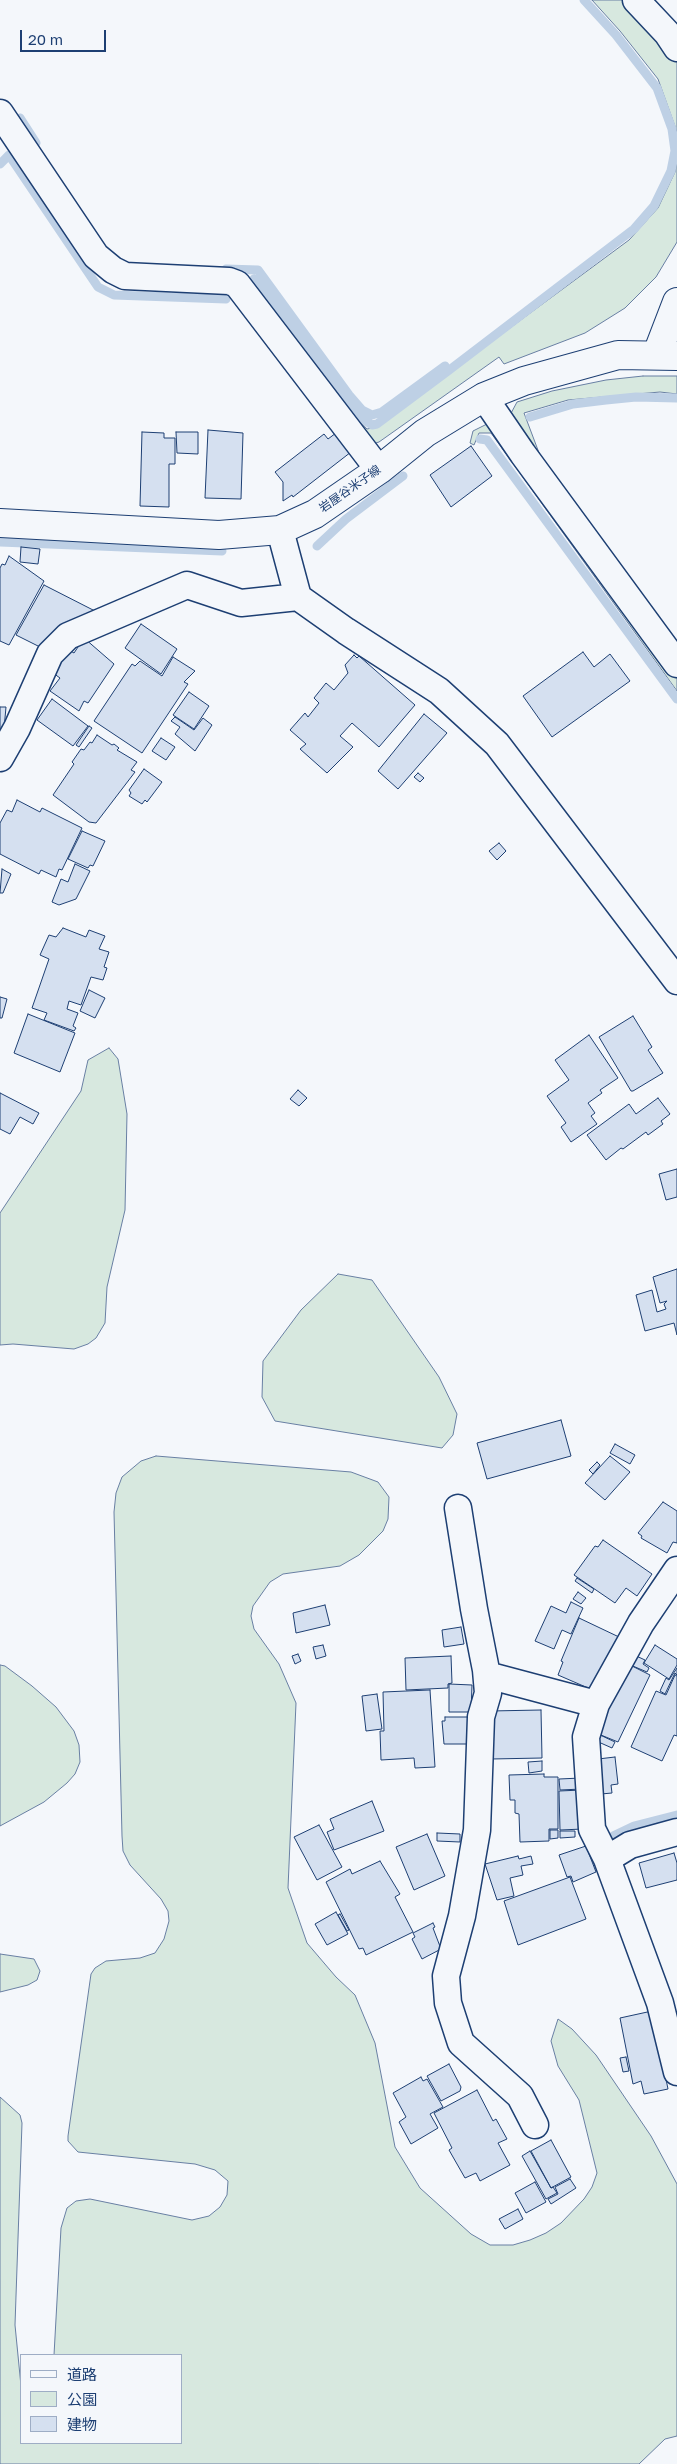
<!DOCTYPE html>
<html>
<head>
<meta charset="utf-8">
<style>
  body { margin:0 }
  #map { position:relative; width:677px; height:2464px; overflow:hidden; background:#f4f7fb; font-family:"Golos Text","Noto Sans JP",sans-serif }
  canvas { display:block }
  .legend { position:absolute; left:20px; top:2354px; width:162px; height:90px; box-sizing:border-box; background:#f4f7fb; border:1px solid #9eadc5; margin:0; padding:6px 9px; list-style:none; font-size:15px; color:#1d3f73 }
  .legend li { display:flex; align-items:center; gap:10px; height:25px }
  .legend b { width:25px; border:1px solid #9eadc5 }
  .scale { position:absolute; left:20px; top:30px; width:86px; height:22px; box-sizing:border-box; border:2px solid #1d3f73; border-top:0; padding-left:6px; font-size:15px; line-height:18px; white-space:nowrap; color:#1d3f73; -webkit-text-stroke:4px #f4f7fb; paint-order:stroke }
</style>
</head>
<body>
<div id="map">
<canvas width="677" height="2464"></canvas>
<ul class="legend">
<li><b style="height:6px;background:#f4f7fb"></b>道路</li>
<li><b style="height:14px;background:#d7e8df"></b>公園</li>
<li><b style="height:14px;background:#d5e0f0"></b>建物</li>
</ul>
<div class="scale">20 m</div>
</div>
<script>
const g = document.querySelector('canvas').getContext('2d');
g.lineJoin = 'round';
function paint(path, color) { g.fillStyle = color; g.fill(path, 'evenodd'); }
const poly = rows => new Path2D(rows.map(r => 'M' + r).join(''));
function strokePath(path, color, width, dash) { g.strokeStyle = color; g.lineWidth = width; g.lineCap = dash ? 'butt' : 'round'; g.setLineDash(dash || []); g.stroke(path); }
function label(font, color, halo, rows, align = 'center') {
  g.font = font + ' "Golos Text","Noto Sans JP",sans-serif'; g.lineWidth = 4; g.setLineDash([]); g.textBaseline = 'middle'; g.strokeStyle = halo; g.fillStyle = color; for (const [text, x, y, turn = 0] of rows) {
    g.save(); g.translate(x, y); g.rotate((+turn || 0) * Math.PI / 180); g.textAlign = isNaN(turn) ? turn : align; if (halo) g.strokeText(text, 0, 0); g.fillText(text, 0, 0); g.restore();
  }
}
const green = poly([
  [592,0,628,0,677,60,677,132,658,79,620,31,592,0],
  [677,161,677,242,656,277,625,308,585,333,504,364,499,357,379,442,372,444,328,387,367,429,376,427,629,240,658,208,675,172,677,161],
  [643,376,677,376,677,394,660,392,568,400,524,413,550,482,509,417,517,402,552,391,606,380,643,376],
  [491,422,677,673,677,691,491,433,479,433,474,445,470,443,473,431,491,422],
  [109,1048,118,1059,127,1114,125,1210,107,1287,105,1323,96,1338,88,1344,74,1349,13,1344,0,1345,0,1213,81,1091,88,1060,109,1048],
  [338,1274,372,1280,439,1377,457,1414,453,1435,442,1448,275,1421,262,1397,263,1361,301,1310,338,1274],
  [156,1456,351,1472,378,1482,389,1497,388,1519,383,1531,359,1555,340,1566,283,1574,270,1582,253,1606,251,1616,254,1629,279,1664,296,1703,288,1888,307,1943,336,1977,355,1995,375,2043,395,2147,420,2188,471,2234,490,2245,513,2245,530,2240,546,2233,561,2223,584,2199,592,2187,597,2173,579,2100,558,2066,551,2041,558,2019,572,2029,596,2055,651,2136,677,2184,677,2436,665,2439,639,2464,0,2464,0,2097,20,2115,22,2123,15,2325,21,2386,21,2443,181,2443,181,2355,54,2355,61,2228,67,2208,76,2201,90,2199,192,2220,209,2216,220,2207,227,2195,228,2181,215,2170,195,2164,78,2152,68,2141,68,2136,91,1974,95,1968,106,1961,140,1958,155,1953,164,1939,169,1921,168,1911,161,1899,130,1865,123,1851,122,1836,114,1512,116,1493,122,1477,141,1461,156,1456],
  [0,1665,5,1666,32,1686,56,1707,74,1731,79,1745,80,1762,75,1774,67,1783,44,1802,0,1826,0,1665],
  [0,1954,34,1959,40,1971,37,1980,28,1985,0,1992,0,1954]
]);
paint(green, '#d7e8df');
strokePath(green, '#687fa3', 1);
strokePath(poly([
  [20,118,36,143],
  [0,164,9,155,98,287,114,295,226,299],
  [226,269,258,270,349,395,362,410,372,415,382,412,445,366,448,371],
  [254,279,333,388,361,418,372,425,377,424,448,371,634,229,654,206,671,171,675,151,672,129,657,88,616,35,584,0],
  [530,417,573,404,606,400,636,397,677,398],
  [480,439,487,440,677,699],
  [0,542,222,551],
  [317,546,346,519,403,476],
  [613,1836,634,1826,677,1815]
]), '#bed0e5', 9);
const building = poly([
  [208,430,243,433,241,499,205,498,208,430],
  [142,432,164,433,164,438,175,438,175,464,169,464,169,507,140,506,142,432],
  [176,432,198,432,198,454,177,453,176,432],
  [336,433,351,452,293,497,292,495,283,501,283,482,275,472,324,434,328,439,336,433],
  [471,446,492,476,451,507,430,475,471,446],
  [21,547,40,549,38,564,20,562,21,547],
  [9,556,44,581,9,645,0,641,0,568,2,564,5,565,9,556],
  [44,585,95,611,44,649,16,635,44,585],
  [141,624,177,649,161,674,125,648,141,624],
  [84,638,114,664,88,703,84,701,79,711,50,691,60,678,53,673,69,650,74,653,84,638],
  [583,652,594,667,610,654,630,681,552,737,523,696,583,652],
  [354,655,357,658,359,656,415,705,379,747,352,723,340,736,353,747,327,773,300,749,306,744,290,730,305,713,308,717,319,703,314,698,326,683,334,690,348,673,345,665,354,655],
  [173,657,195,671,184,682,188,684,142,753,94,721,132,664,135,666,140,661,162,676,173,657],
  [189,692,209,706,194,729,173,715,189,692],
  [52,699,88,726,73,746,37,720,52,699],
  [0,707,6,707,4,729,0,737,0,707],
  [424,714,447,733,398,789,378,771,424,714],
  [175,717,194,730,203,718,212,725,195,751,175,734,180,727,171,721,175,717],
  [89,726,92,728,79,747,76,745,89,726],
  [97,735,112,745,114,744,119,748,117,750,137,762,131,770,135,772,96,823,89,822,53,795,74,764,72,762,81,749,84,750,90,742,92,743,97,735],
  [161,738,175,747,166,760,152,751,161,738],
  [144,769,162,782,147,802,145,800,142,804,129,796,131,793,129,790,144,769],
  [418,773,424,778,420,782,414,777,418,773],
  [17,800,40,812,42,808,82,828,62,870,59,869,56,877,41,870,39,874,0,854,0,823,7,810,12,812,17,800],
  [82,831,105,841,93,866,90,865,88,868,68,859,82,831],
  [499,843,506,851,497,860,489,851,499,843],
  [75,864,90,871,76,899,59,905,52,902,61,879,68,882,75,864],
  [2,869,11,874,3,893,0,893,2,869],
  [63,928,86,937,89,930,105,936,99,949,109,952,104,967,107,968,103,980,91,977,81,1005,69,1001,67,1009,78,1013,73,1026,76,1028,74,1031,44,1020,47,1013,32,1008,49,959,40,955,49,935,56,937,63,928],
  [89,990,105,998,95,1018,80,1011,89,990],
  [0,997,7,999,2,1018,0,1018,0,997],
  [28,1014,75,1033,60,1072,14,1053,28,1014],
  [633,1016,652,1047,648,1050,663,1073,633,1091,631,1091,599,1037,633,1016],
  [589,1035,618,1078,600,1090,602,1093,588,1103,595,1113,591,1116,597,1124,571,1142,561,1127,566,1123,547,1096,569,1080,555,1060,589,1035],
  [298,1090,307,1098,299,1106,290,1099,298,1090],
  [0,1093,39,1113,33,1124,20,1117,10,1134,0,1129,0,1093],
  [658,1098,670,1114,661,1121,663,1124,648,1135,646,1132,623,1149,621,1148,606,1160,587,1135,629,1104,636,1114,658,1098],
  [677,1169,677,1197,666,1200,659,1174,677,1169],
  [677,1269,677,1335,674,1323,645,1331,636,1295,652,1290,657,1312,666,1309,664,1304,667,1301,660,1303,653,1277,677,1269],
  [561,1420,571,1456,487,1479,477,1443,561,1420],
  [615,1444,635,1455,630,1464,610,1453,615,1444],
  [610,1456,630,1472,605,1500,585,1483,610,1456],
  [597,1462,600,1465,593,1474,589,1470,597,1462],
  [663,1502,677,1511,677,1543,673,1542,667,1553,641,1538,642,1536,638,1533,663,1502],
  [603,1540,652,1574,637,1596,626,1588,615,1603,574,1575,595,1546,598,1547,603,1540],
  [577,1578,594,1589,592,1593,575,1581,577,1578],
  [578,1592,586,1598,581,1604,573,1599,578,1592],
  [571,1602,583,1608,571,1634,562,1630,554,1649,535,1641,551,1606,566,1613,571,1602],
  [325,1605,330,1625,296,1633,293,1613,325,1605],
  [579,1618,619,1637,595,1691,558,1675,563,1662,561,1661,579,1618],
  [461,1627,464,1644,444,1647,442,1630,461,1627],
  [323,1645,326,1656,316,1659,313,1647,323,1645],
  [655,1645,677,1659,677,1665,669,1679,644,1663,655,1645],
  [298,1654,301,1661,295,1664,292,1656,298,1654],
  [632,1654,645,1660,643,1664,649,1668,647,1672,628,1664,632,1654],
  [451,1656,452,1683,448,1684,448,1688,406,1690,405,1658,451,1656],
  [628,1664,650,1675,618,1742,596,1733,628,1664],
  [677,1668,677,1675,675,1673,665,1694,660,1691,666,1678,669,1680,677,1668],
  [675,1675,677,1676,677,1736,674,1735,662,1761,631,1747,656,1691,666,1695,675,1675],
  [449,1684,472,1685,471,1712,449,1712,449,1684],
  [430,1690,435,1767,415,1768,414,1758,381,1760,380,1731,384,1731,383,1692,430,1690],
  [377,1694,382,1729,366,1731,362,1696,377,1694],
  [541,1710,542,1758,491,1759,490,1711,541,1710],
  [445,1717,468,1717,469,1744,444,1744,442,1721,445,1721,445,1717],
  [598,1734,615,1742,612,1748,594,1740,598,1734],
  [615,1757,618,1784,611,1785,612,1793,601,1794,598,1759,615,1757],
  [542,1761,542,1771,529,1773,528,1762,542,1761],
  [544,1774,544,1777,558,1777,558,1829,549,1829,549,1841,520,1842,519,1814,515,1813,515,1800,510,1800,509,1775,544,1774],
  [581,1778,582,1789,560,1790,559,1779,581,1778],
  [582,1790,583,1829,560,1830,559,1791,582,1790],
  [372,1801,384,1831,334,1850,327,1832,334,1829,330,1819,372,1801],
  [319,1825,342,1867,317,1880,294,1837,319,1825],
  [550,1830,558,1830,558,1838,550,1839,550,1830],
  [560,1831,575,1831,575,1837,560,1838,560,1831],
  [437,1833,460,1834,460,1842,437,1841,437,1833],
  [427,1834,445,1876,414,1890,396,1847,427,1834],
  [586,1846,596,1872,573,1882,571,1876,567,1877,559,1855,586,1846],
  [674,1853,677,1863,677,1880,646,1888,639,1863,674,1853],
  [518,1856,519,1859,531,1856,533,1864,521,1866,523,1875,510,1878,514,1896,497,1900,485,1864,518,1856],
  [380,1861,400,1894,395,1897,413,1932,366,1955,363,1948,359,1949,326,1882,350,1869,352,1874,380,1861],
  [570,1877,586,1919,518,1945,504,1901,570,1877],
  [336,1912,348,1934,327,1945,315,1924,336,1912],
  [340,1914,349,1930,347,1931,338,1915,340,1914],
  [433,1923,435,1927,433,1928,441,1949,422,1959,412,1939,415,1937,413,1933,433,1923],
  [652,2011,668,2089,644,2094,641,2081,633,2084,620,2018,652,2011],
  [626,2057,629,2071,623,2072,620,2058,626,2057],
  [449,2064,461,2087,460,2091,441,2101,427,2076,449,2064],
  [421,2077,423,2081,427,2079,443,2107,430,2114,438,2128,411,2144,399,2122,406,2117,393,2093,421,2077],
  [477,2090,493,2121,496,2119,507,2139,498,2143,510,2165,480,2181,476,2173,465,2178,449,2150,452,2148,434,2113,477,2090],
  [551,2140,571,2177,551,2188,531,2151,551,2140],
  [530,2151,551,2188,553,2187,557,2193,546,2199,522,2156,530,2151],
  [570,2179,576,2188,551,2204,548,2199,558,2194,555,2187,570,2179],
  [535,2182,546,2202,526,2213,515,2193,535,2182],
  [518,2209,523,2219,505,2229,499,2219,518,2209]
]);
paint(building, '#d5e0f0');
strokePath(building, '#1d3f73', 1);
const minor = poly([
  [636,0,667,33,677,48],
  [0,113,96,256,113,270,125,276,229,281,237,284,379,470],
  [484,397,523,454,677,664],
  [280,530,298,597,346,631,439,691,497,744,677,981],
  [0,758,17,728,50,654,68,636,187,585,241,603,298,597],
  [458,1508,474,1609,486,1670,488,1693,481,1717,477,1830,462,1916,446,1976,448,2003,461,2043,520,2096,535,2125],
  [677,1570,641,1623,596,1704,586,1737,592,1829,607,1859,660,2003,677,2072],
  [487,1675,596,1704],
  [607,1859,630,1845,677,1832]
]);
const tertiary = poly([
  [657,354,677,302]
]);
const secondary = poly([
  [0,523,219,535,280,530,315,514,379,470,425,433,484,397,524,381,618,355,677,356]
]);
strokePath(minor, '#1d3f73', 29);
strokePath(tertiary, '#1d3f73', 30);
strokePath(secondary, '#1d3f73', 30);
strokePath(minor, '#f4f7fb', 26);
strokePath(tertiary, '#f4f7fb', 28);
strokePath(secondary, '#f4f7fb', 28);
label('12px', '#1d3f73', '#f4f7fb', [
  ["岩屋谷米子線",350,489,-35]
]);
</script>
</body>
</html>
